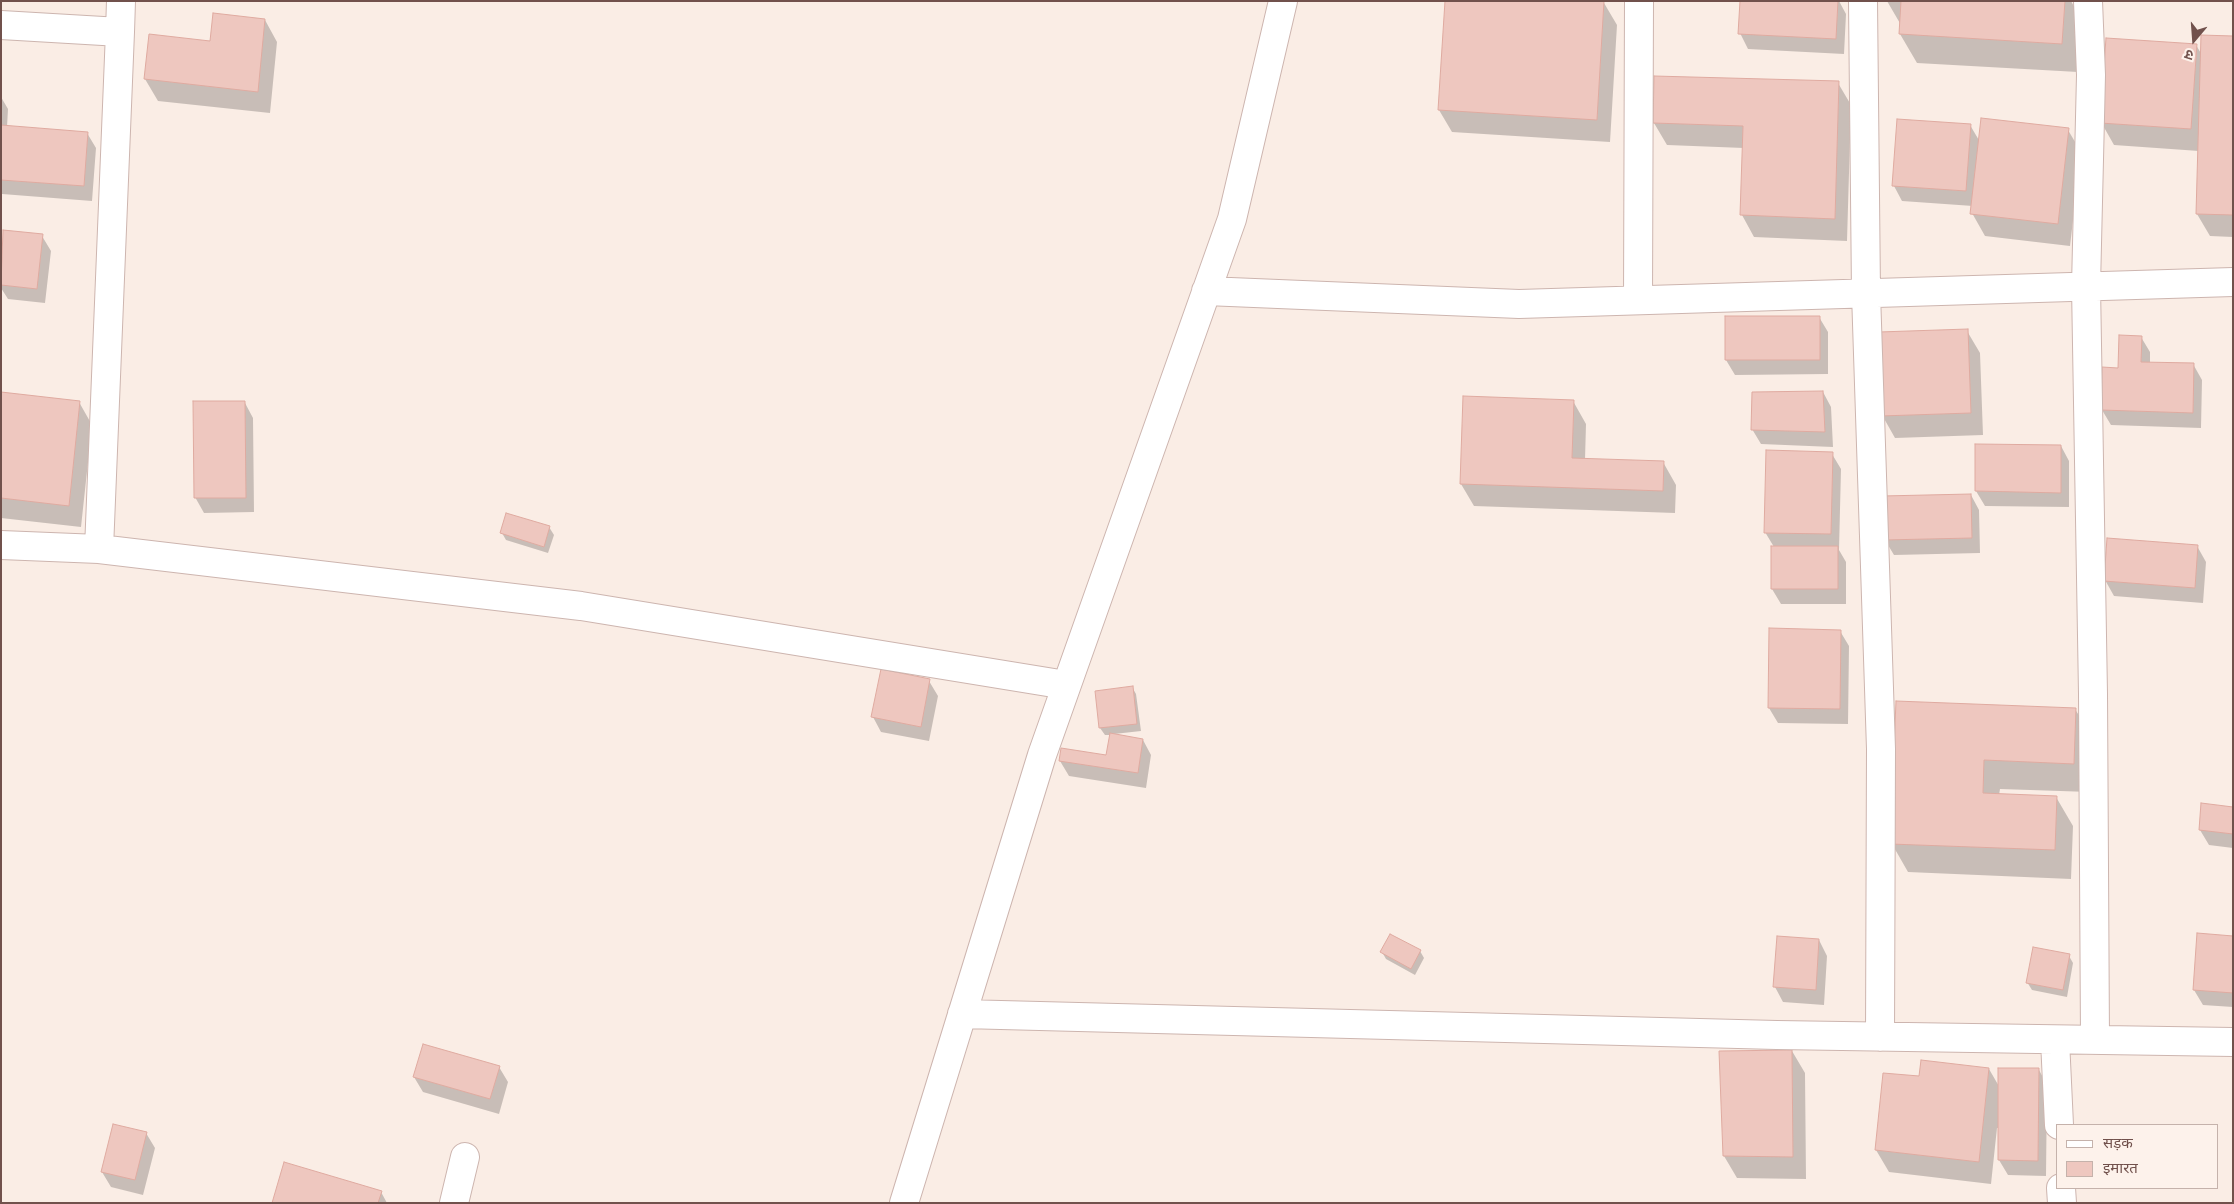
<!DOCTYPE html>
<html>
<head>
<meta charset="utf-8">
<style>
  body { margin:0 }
  #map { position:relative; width:2234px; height:1204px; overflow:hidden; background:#faede5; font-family:Karla,"Noto Sans Devanagari",sans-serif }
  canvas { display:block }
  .frame { position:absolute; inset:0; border:2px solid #71514c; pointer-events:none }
  .legend { position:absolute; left:2056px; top:1124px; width:162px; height:65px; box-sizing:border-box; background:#fdf2eb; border:1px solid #c5b2ab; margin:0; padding:6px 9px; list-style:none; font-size:15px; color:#71514c }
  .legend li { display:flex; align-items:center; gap:10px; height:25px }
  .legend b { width:25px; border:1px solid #c5b2ab }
  .north { position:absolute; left:2169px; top:15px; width:50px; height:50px; -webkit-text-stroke:4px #fdf2eb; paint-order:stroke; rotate:198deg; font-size:14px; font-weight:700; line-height:20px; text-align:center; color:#71514c }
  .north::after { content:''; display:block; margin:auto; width:18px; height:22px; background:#71514c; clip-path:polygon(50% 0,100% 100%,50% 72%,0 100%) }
</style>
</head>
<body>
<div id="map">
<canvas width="2234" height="1204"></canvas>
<div class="frame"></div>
<ul class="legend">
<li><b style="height:6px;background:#fff"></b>सड़क</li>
<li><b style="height:14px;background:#eec7bf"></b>इमारत</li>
</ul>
<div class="north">उ</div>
</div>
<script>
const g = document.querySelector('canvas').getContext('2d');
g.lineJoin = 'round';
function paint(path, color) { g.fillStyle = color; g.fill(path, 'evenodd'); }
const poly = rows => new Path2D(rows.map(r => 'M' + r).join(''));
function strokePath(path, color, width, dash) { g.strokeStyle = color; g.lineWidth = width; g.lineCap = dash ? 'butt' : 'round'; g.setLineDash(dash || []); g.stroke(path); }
paint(poly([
  [1741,1,1839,1,1846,14,1844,54,1748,49,1740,33],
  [1887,1,2071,1,2081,19,2078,72,1917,63,1900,34,1901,25],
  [1604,3,1617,25,1610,142,1452,132,1439,110],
  [265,20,277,42,270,113,158,101,145,79],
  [2233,38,2233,237,2210,236,2197,214,2199,151,2114,145,2101,122,2196,45,2202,55],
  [1838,83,1851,105,1847,241,1754,237,1742,215,1744,148,1667,145,1654,123],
  [1,97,8,109,7,127,87,133,96,148,92,201,2,194],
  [1970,125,1980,142,2068,130,2081,152,2070,246,1985,236,1972,213,1973,206,1902,201,1894,186],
  [4,231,42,236,51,251,45,303,8,299,1,288],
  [1819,317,1828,332,1828,374,1735,375,1726,360],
  [1967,331,1980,353,1983,435,1895,438,1882,415],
  [2141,337,2150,352,2150,363,2193,364,2202,380,2201,428,2111,425,2102,410,2103,368,2119,369],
  [1823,392,1831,407,1833,447,1761,444,1752,429],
  [1,394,79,402,92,425,81,527,1,518],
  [1573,401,1586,424,1585,460,1663,462,1676,485,1675,513,1474,506,1461,484],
  [245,403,253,418,254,512,204,513,195,497],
  [2061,446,2069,461,2069,507,1985,506,1976,491],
  [1832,454,1841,469,1839,550,1846,562,1846,604,1781,604,1772,589,1774,547,1765,532],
  [1971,495,1979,510,1980,553,1894,555,1885,540],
  [549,527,554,535,548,553,506,540,502,533],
  [2197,546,2206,562,2203,603,2114,596,2105,580],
  [1840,631,1849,646,1848,724,1778,723,1769,708],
  [929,681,938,696,929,741,881,732,873,717],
  [1132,687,1136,694,1141,731,1114,734,1143,740,1151,755,1146,788,1069,776,1060,761,1108,757,1111,735,1105,735,1100,728,1096,692],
  [1897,702,2075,709,2092,737,2090,792,2000,789,1999,795,2056,797,2073,826,2071,879,1908,872,1892,844],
  [2233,808,2233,848,2209,845,2200,830],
  [2233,937,2233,1007,2203,1005,2194,990],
  [1819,940,1827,956,1824,1005,1783,1002,1775,987],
  [1420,951,1424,958,1415,975,1386,959,1382,952],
  [2069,956,2073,963,2067,997,2032,990,2027,982],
  [1792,1051,1805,1073,1806,1179,1737,1178,1724,1156],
  [499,1067,508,1082,499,1114,423,1092,414,1077],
  [1989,1069,2000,1088,2039,1070,2047,1085,2046,1176,2008,1175,1999,1160,1999,1128,1997,1128,1991,1184,1889,1172,1876,1150],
  [146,1133,155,1148,143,1195,111,1187,102,1172],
  [381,1192,387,1203,273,1203]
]), '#0003');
const building = poly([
  [1445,1,1604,1,1597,120,1438,110,1445,1],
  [1740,1,1838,1,1836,39,1738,34,1740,1],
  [1901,1,2065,1,2062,44,1899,34,1901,1],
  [213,13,265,19,258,92,144,79,149,34,210,41,213,13],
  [2201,35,2233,36,2233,215,2196,214,2201,35],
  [2106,38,2197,44,2191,129,2100,123,2106,38],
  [1654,76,1839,81,1835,219,1740,215,1743,126,1653,123,1654,76],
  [1981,118,2069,128,2058,224,1970,214,1981,118],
  [1897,119,1971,124,1966,191,1892,186,1897,119],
  [1,125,88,132,84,186,1,180,1,125],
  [3,230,43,234,37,289,1,285,3,230],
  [1725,316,1820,316,1820,360,1725,360,1725,316],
  [1968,329,1971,413,1881,416,1879,332,1968,329],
  [2119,335,2142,336,2141,362,2194,363,2193,413,2101,410,2102,367,2118,368,2119,335],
  [1823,391,1825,432,1751,430,1752,392,1823,391],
  [1,392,80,401,69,506,1,498,1,392],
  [1463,396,1574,400,1572,458,1664,461,1663,491,1460,484,1463,396],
  [193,401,245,401,246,498,194,498,193,401],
  [1975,444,2061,445,2061,493,1975,491,1975,444],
  [1766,450,1833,452,1831,534,1764,533,1766,450],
  [1971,494,1972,538,1884,540,1882,496,1971,494],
  [506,513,550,526,544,547,500,533,506,513],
  [2107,538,2198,545,2195,588,2104,581,2107,538],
  [1771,546,1838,546,1838,589,1771,589,1771,546],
  [1769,628,1841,630,1840,709,1768,708,1769,628],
  [881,669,930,679,921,727,871,717,881,669],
  [1133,686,1137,724,1099,728,1095,691,1133,686],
  [1896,701,2076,708,2074,764,1984,760,1983,793,2057,796,2055,850,1890,844,1896,701],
  [1110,733,1143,739,1138,773,1059,761,1061,748,1106,755,1110,733],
  [2201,803,2233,807,2233,834,2199,830,2201,803],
  [2197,933,2233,936,2233,993,2193,990,2197,933],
  [1390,934,1421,950,1411,969,1380,952,1390,934],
  [1777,936,1819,939,1816,990,1773,987,1777,936],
  [2033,947,2070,954,2063,990,2026,983,2033,947],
  [423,1044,500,1066,490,1099,413,1077,423,1044],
  [1792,1050,1793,1157,1723,1156,1719,1051,1792,1050],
  [1921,1060,1989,1068,1979,1162,1875,1150,1883,1073,1919,1076,1921,1060],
  [1998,1068,2039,1068,2038,1161,1998,1160,1998,1068],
  [113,1124,147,1132,135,1180,101,1172,113,1124],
  [284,1162,382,1191,378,1203,272,1203,284,1162]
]);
paint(building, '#eec7bf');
strokePath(building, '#dfaaa0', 1);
const minor = poly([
  [1863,1,1866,293,1881,749,1880,1037],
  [2088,1,2091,75,2086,286,2093,694,2095,1040],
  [1,25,120,32,121,1],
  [1206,291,1519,304,2233,282],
  [1638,300,1639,1],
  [1,545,99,549,581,606,1066,685],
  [99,549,120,32],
  [962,1014,1777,1035,2233,1042],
  [2055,1040,2059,1125],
  [2061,1188,2062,1203],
  [454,1203,465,1157],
  [904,1203,1042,755,1232,219,1283,1]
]);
strokePath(minor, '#cdb5af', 30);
strokePath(minor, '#fff', 28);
</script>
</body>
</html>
